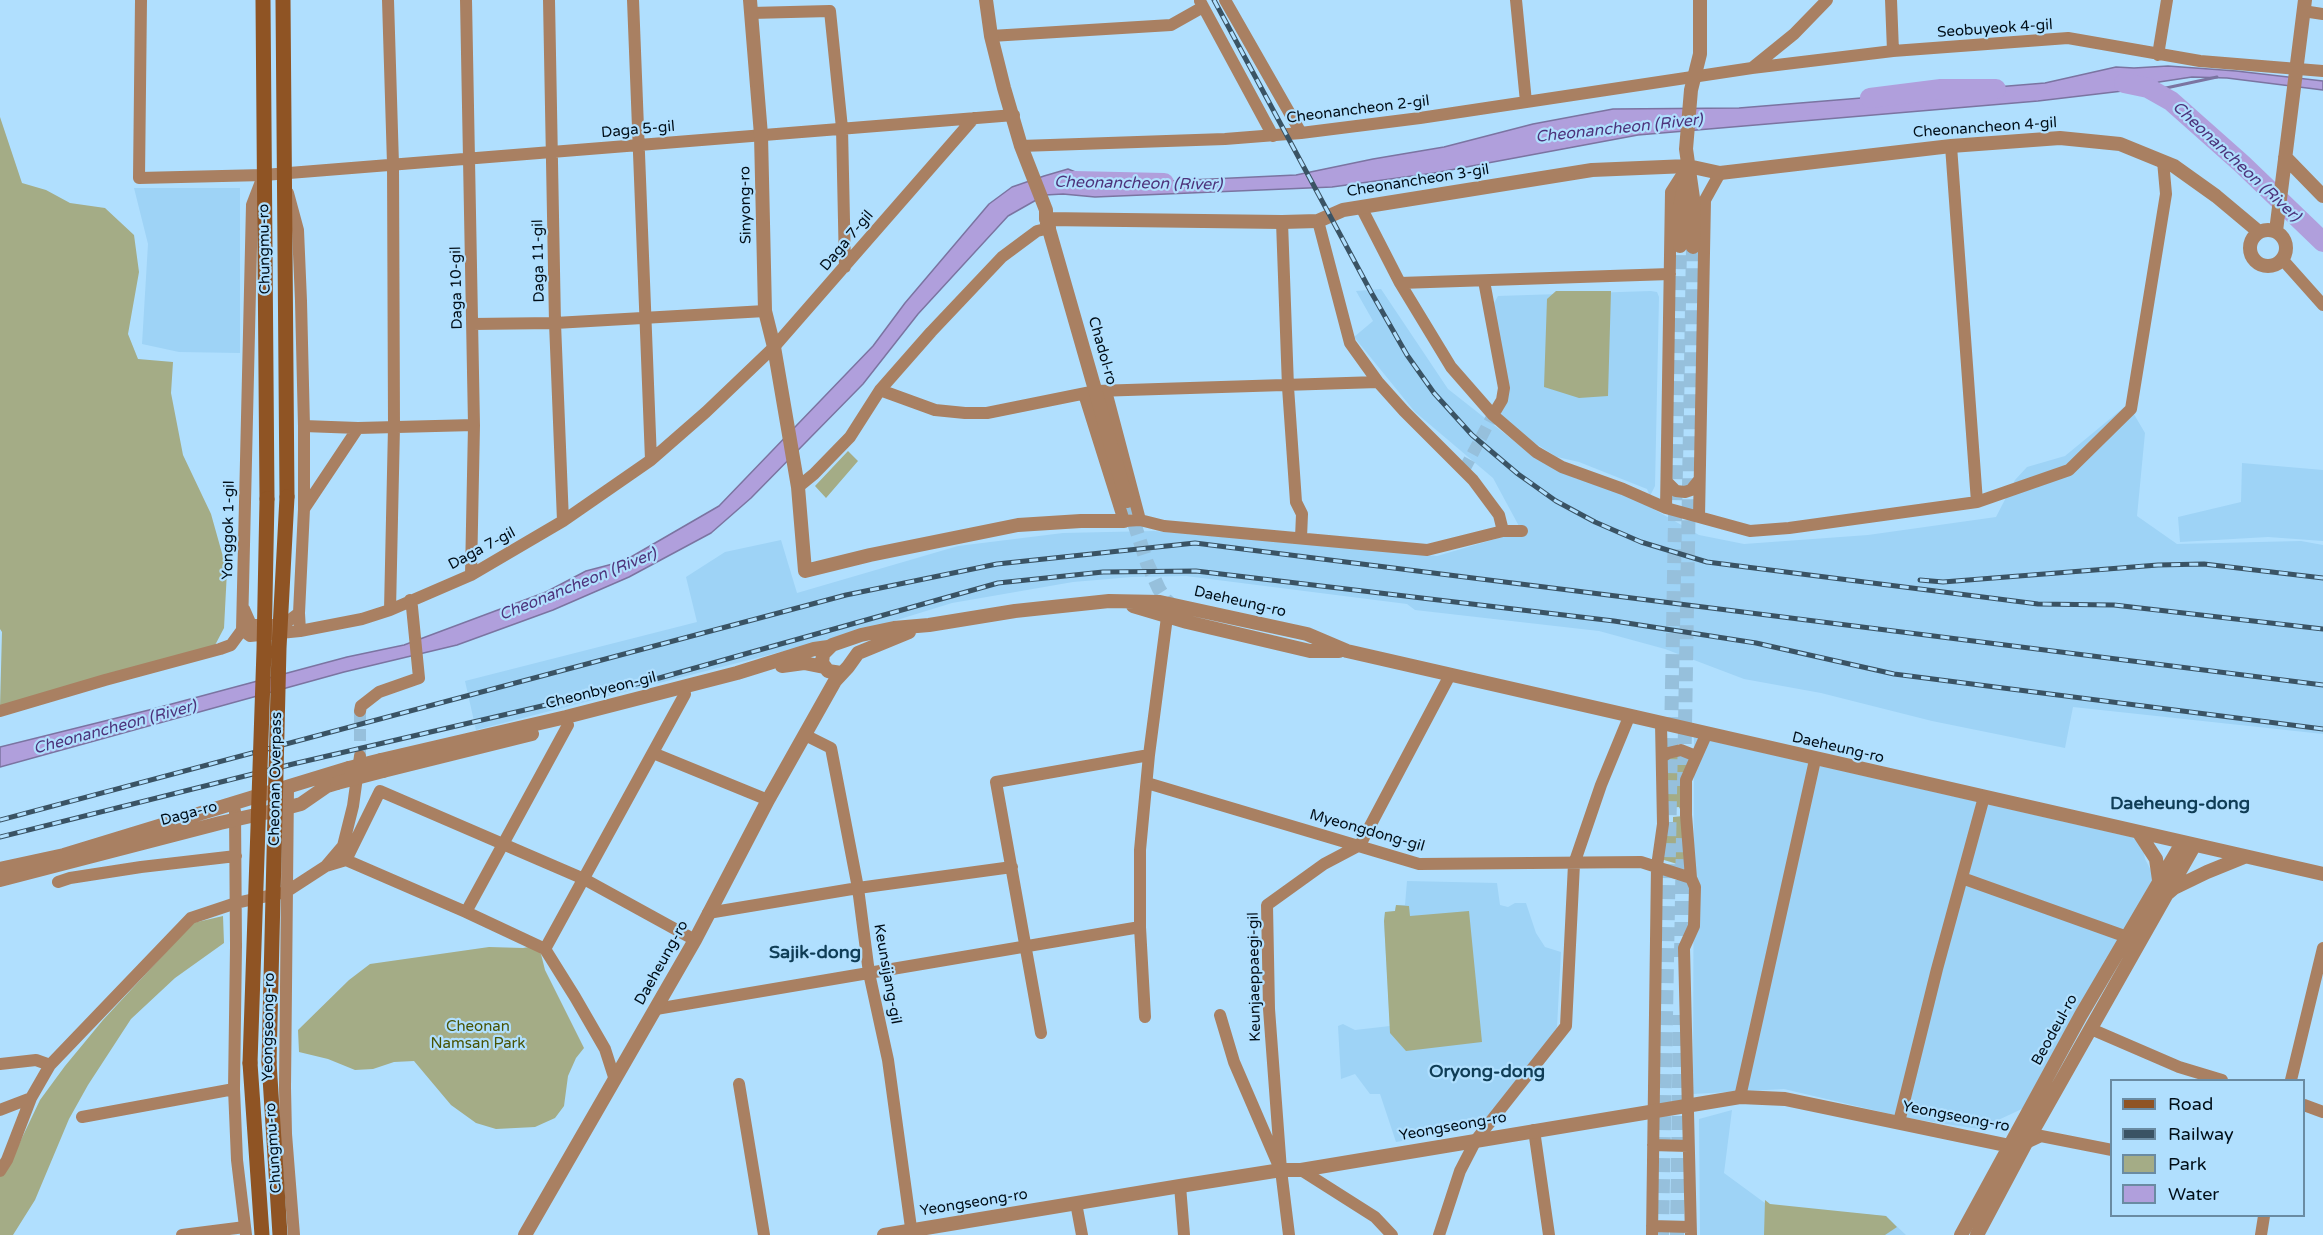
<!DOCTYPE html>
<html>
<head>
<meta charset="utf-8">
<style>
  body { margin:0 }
  #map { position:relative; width:2323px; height:1235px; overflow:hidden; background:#b0dffe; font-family:"Varela Round",sans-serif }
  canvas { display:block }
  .legend { position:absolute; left:2110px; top:1079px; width:195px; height:138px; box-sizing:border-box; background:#b0dffe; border:2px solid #6a8ba2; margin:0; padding:8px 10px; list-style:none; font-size:18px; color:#000e18 }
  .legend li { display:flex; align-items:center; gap:12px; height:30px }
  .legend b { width:30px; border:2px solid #6a8ba2 }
</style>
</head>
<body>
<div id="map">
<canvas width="2323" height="1235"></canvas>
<ul class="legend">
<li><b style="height:8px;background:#8f5424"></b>Road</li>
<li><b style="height:8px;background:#3a5364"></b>Railway</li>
<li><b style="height:16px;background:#a4ac86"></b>Park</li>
<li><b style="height:16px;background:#b09fdc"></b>Water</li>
</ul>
</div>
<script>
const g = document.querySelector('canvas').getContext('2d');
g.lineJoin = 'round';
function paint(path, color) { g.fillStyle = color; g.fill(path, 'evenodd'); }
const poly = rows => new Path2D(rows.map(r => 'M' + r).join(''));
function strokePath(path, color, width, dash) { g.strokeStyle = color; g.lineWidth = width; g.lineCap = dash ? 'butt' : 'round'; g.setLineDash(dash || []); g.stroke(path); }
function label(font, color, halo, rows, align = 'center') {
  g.font = font + ' "Varela Round",sans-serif'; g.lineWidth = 4.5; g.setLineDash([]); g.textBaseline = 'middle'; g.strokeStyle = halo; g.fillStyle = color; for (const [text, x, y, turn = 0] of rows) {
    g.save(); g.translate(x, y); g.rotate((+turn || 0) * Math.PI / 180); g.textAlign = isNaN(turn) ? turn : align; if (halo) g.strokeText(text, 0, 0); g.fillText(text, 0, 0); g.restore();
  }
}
paint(poly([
  [134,188,240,188,240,353,179,352,142,344,148,244],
  [1381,289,1448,389,1537,459,1577,479,1588,480,1643,503,1699,535,1744,544,1868,535,1996,517,2015,480,2027,467,2065,456,2128,404,2145,433,2137,516,2177,544,2301,541,2323,545,2323,734,2073,707,2065,748,1932,721,1821,693,1744,679,1665,649,1599,631,1415,610,1407,604,1186,576,1132,577,1073,582,952,603,858,632,476,730,465,681,697,622,686,577,725,552,781,540,797,593,958,546,1063,533,1154,531,1437,556,1509,535,1520,528,1493,478,1415,412,1354,337,1373,321,1356,291],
  [1651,291,1657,292,1659,297,1655,486,1650,496,1647,489,1579,462,1557,457,1533,442,1500,416,1494,303,1498,296],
  [2242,463,2323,470,2323,541,2268,537,2180,542,2178,517,2241,502],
  [1694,737,2131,837,2142,843,2145,859,2155,878,2026,1107,1979,1129,1907,1118,1784,1089,1693,1094],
  [1407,881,1497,883,1500,905,1508,907,1515,903,1526,903,1536,933,1545,947,1561,952,1557,1027,1546,1044,1481,1127,1396,1142,1380,1094,1370,1094,1355,1074,1341,1079,1338,1026,1343,1024,1355,1030,1390,1026,1384,921,1385,912,1395,911,1396,905,1405,905],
  [1732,1110,1724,1173,1769,1206,1886,1216,1906,1235,1700,1235,1699,1119]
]), '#9ed3f6');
paint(poly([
  [0,117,22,183,46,190,70,203,105,208,134,235,139,272,128,334,138,359,173,362,171,393,183,455,211,514,227,571,224,628,213,649,0,707,2,632,0,629],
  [1556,291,1611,291,1608,396,1579,398,1544,387,1547,299],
  [848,451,858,461,826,498,815,486],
  [1673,754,1692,757,1683,809,1680,809,1679,807,1665,808,1667,758],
  [1683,816,1684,866,1664,860,1663,856,1665,822,1673,822,1673,817],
  [1396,905,1409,906,1410,916,1469,911,1482,1042,1406,1051,1390,1033,1384,921,1385,912,1395,911],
  [223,916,224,943,175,978,131,1019,88,1085,69,1119,35,1200,13,1235,0,1235,0,1177,10,1163,40,1100,65,1066,103,1020,193,923],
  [535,946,541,954,545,970,584,1048,576,1058,568,1076,564,1106,555,1118,535,1127,496,1129,476,1123,451,1105,414,1061,394,1062,373,1069,355,1070,328,1059,299,1052,298,1030,349,980,370,964,489,947,523,948],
  [1765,1200,1770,1204,1886,1216,1897,1227,1885,1235,1764,1235]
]), '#a4ac86');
const water = poly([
  [2168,66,2236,71,2323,81,2323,90,2227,78,2192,77,2159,82,2148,88,2038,101,1638,135,1434,173,1332,187,1095,197,1063,194,1045,195,1008,216,918,314,863,384,751,498,711,533,629,577,553,610,457,645,344,672,0,767,0,747,153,709,347,657,404,645,546,592,586,571,624,561,719,506,873,346,905,303,989,204,1012,187,1044,176,1068,169,1105,184,1296,175,1373,159,1444,147,1533,124,1613,109,1739,108,2045,83,2116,67,2134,68,2168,66]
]);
paint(water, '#b09fdc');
strokePath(water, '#7b74a1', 1.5);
strokePath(poly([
  [2150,86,2166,88,2217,77]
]), '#7b74a1', 3);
strokePath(poly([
  [2124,83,2148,88,2171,101,2242,164,2323,242],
  [1870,98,1941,89,1996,89],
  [1074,181,1164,183]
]), '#b09fdc', 20);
strokePath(poly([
  [1464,470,1493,415],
  [360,711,360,756]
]), '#96c0dc', 12, [12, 6]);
strokePath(poly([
  [1127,501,1147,563,1159,589,1166,600,1174,607,1191,616],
  [1684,786,1693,247],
  [1681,957,1683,835],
  [1662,1235,1680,246],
  [1677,1235,1680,1015]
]), '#96c0dc', 14, [14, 7]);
strokePath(poly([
  [141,0,139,178,264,175,1014,115],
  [388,0,393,164,394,427,390,610],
  [466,0,474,425,471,575],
  [549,0,555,323,563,521],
  [633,0,651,460],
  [1225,0,1301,133],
  [1516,0,1526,102],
  [1891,0,1893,51],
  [1200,1,1273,136],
  [2303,11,2323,14],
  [751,13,830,11,842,128,845,267],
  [991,36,1171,25,1203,7],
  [2158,55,2167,0],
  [1752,68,1794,34,1827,0],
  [1021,146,1225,139,1301,133,1420,118,1752,68,1893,51,2068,38,2200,61,2323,71],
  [288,193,298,230,301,301,304,426,304,509,299,613,300,631],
  [1361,207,1400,283,1670,274],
  [1318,221,1350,343,1378,382,1404,411,1473,480,1499,515,1503,531],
  [1282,222,1288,387,1296,502,1302,514,1301,538],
  [2282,259,2323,305],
  [1484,281,1504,388,1502,400,1493,415,1536,452,1562,467,1623,489,1666,508,1750,531,1789,528,1977,502,1951,146],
  [1400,283,1451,367,1493,415],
  [472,324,555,323,765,311],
  [880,390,935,410,965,413,987,413,1096,391,1378,382],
  [1106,391,1140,520],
  [1084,394,1124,521,1140,520,1164,526,1427,550,1503,531,1522,531],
  [304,426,358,428,474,425],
  [1667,482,1676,491,1685,492,1691,490,1699,480],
  [798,487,814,474,850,437,880,390,931,332,1002,257,1037,231,1050,228],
  [1977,502,2069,470,2131,409,2166,194,2163,161],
  [1666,508,1671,192,1687,167],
  [304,509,358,428],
  [1699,517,1705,200,1720,173],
  [244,609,251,625,283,625,299,613],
  [242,630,250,636,300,631,362,619,390,610,471,575,563,521,651,460,706,412,774,347,974,118],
  [0,711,105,680,220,649,231,645,242,630,252,205,262,179],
  [360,711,361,706,379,692,419,678,412,607,410,600],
  [805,735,831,748,858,888,869,973,888,1060,912,1235],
  [653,753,768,800],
  [1662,757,1668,753,1681,750,1696,756],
  [1147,783,1419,864,1641,862,1691,878],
  [288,787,285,1088,286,1134,294,1235],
  [235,811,236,946,234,1089,237,1160,246,1235],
  [346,860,466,912,545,949,575,997,605,1049,614,1077],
  [326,866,346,860,380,791,584,879,695,940],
  [1962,878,2127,937],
  [58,882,70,878,141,867,236,856],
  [466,912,568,725],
  [708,913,858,888,1012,867],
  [545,949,685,694,683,687],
  [656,1009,1140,927],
  [1220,1015,1234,1062,1278,1164],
  [1145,1017,1140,927,1140,850,1149,755,1167,617],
  [2091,1029,2179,1067,2222,1080],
  [1041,1033,996,782,1149,755],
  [0,1064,36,1060,50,1065],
  [2291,1080,2323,948],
  [739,1084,764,1235],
  [1740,1097,1815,760],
  [2304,1105,2323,1112],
  [0,1110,31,1098,50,1065,191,918,236,903,286,892,326,866,343,846,353,806,360,756],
  [82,1117,234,1089],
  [1899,1122,1937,969,1984,797],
  [1534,1130,1549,1235],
  [2026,1143,2041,1136,2112,1150],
  [1653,1145,1688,1146],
  [1301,1170,1375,1217,1392,1235],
  [0,1171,7,1160,31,1098],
  [1180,1186,1184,1235],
  [1076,1203,1082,1235],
  [1652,1226,1690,1227],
  [182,1235,245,1227],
  [1289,1235,1281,1170,1269,1009,1267,905,1324,864,1360,845,1450,675],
  [1439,1235,1460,1171,1476,1140,1566,1026,1574,864,1601,785,1629,717],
  [1652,1235,1657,866,1663,824,1661,724],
  [1691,1235,1684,948,1694,926,1695,887,1691,878,1686,815,1686,780,1706,735],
  [2261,1235,2264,1216]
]), '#a98062', 12);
strokePath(poly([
  [750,0,761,135,765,311,774,347,798,487,805,571,870,555,1018,525,1081,521,1124,521],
  [986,0,991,36,1004,88,1021,146,1046,210,1046,219,1127,501],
  [2285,157,2323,196],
  [1046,219,1282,222,1318,221,1343,210,1592,170,1688,166,1720,173,1951,146,2060,138,2120,144,2174,166,2216,196,2259,232],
  '2250 248a18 18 0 1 1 36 0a18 18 0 1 1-36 0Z',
  [2276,231,2305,0],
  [1680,246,1680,207,1686,177],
  [1693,247,1694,205,1686,149,1691,90,1700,54,1700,0],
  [1133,606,1187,622,1310,651,1339,651],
  [782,666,804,663,824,667],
  [841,673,828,671,822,663,823,654,832,645,861,635,894,628,929,625,1015,611,1109,601,1160,602,1307,634,1347,651,2323,874],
  [381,760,566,717,737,673,814,649,828,647],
  [383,771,532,734],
  [2139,833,2156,859,2159,880],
  [0,869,64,855,349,768],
  [0,880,220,823,282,809,301,804,327,786,337,783],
  [2167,894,2174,888,2207,872,2244,857],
  [525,1235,695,940,768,800,835,681,848,667,858,653,909,632],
  [884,1235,1180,1186,1281,1170,1301,1170,1740,1097,1785,1099,2010,1146,2026,1143],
  [1961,1235,2081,1015,2182,843],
  [1977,1235,2026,1143,2194,846]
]), '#a98062', 14);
strokePath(poly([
  [263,0,267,499],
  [283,0,287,497],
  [269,1062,280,1235],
  [250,1063,262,1235]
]), '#8f5424', 15);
const rail = poly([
  [1214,0,1371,292,1407,355,1434,393,1472,435,1518,474,1556,501,1595,522,1641,542,1707,562,2038,604,2114,605,2323,629],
  [1920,580,1943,582,2158,565,2204,564,2323,578],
  [0,820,846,595,997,564,1195,543,2323,685],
  [0,837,293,764,645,682,998,583,1103,572,1196,571,1614,621,1756,643,1894,674,2323,729]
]);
strokePath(rail, '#3a5364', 5);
strokePath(rail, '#b0dffe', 3, [9]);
strokePath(poly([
  [349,768,381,760],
  [337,783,383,771]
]), '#a98062', 14);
strokePath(poly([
  [269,1062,279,648,287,497],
  [250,1063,264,650,267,499]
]), '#8f5424', 15);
label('15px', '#000e18', '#b0dffe', [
  ["Seobuyeok 4-gil",1995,29,-4],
  ["Cheonancheon 2-gil",1358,110,-7],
  ["Cheonancheon 4-gil",1985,128,-4],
  ["Daga 5-gil",638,130,-5],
  ["Cheonancheon 3-gil",1418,181,-9],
  ["Sinyong-ro",746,205,-91],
  ["Daga 7-gil",847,241,-50],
  ["Chungmu-ro",265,249,-91],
  ["Daga 11-gil",539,261,-91],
  ["Daga 10-gil",457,288,-91],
  ["Chadol-ro",1102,351,74],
  ["Yonggok 1-gil",229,530,-89],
  ["Daga 7-gil",482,549,-28],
  ["Daeheung-ro",1240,602,13],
  ["Cheonbyeon-gil",601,691,-14],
  ["Daeheung-ro",1838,748,13],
  ["Cheonan Overpass",276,779,-89],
  ["Daga-ro",189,814,-15],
  ["Myeongdong-gil",1367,831,16],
  ["Daeheung-ro",662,963,-61],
  ["Keunsijang-gil",887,974,80],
  ["Keunjaeppaegi-gil",1255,977,-91],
  ["Yeongseong-ro",269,1027,-89],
  ["Beodeul-ro",2055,1030,-61],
  ["Yeongseong-ro",1956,1117,11],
  ["Yeongseong-ro",1453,1127,-10],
  ["Chungmu-ro",274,1148,-94],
  ["Yeongseong-ro",974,1203,-9]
]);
label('15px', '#495304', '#b0dffe', [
  ["Cheonan",478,1027],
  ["Namsan Park",478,1044]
]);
label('italic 16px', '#4d337b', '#b0dffe', [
  ["Cheonancheon (River)",1619,129,-6],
  ["Cheonancheon (River)",2236,162,43],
  ["Cheonancheon (River)",1138,184,1],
  ["Cheonancheon (River)",578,585,-22],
  ["Cheonancheon (River)",115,728,-15]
]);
label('bold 18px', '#0f3d56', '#b0dffe', [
  ["Daeheung-dong",2180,804],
  ["Sajik-dong",815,953],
  ["Oryong-dong",1487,1072]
]);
</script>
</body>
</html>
